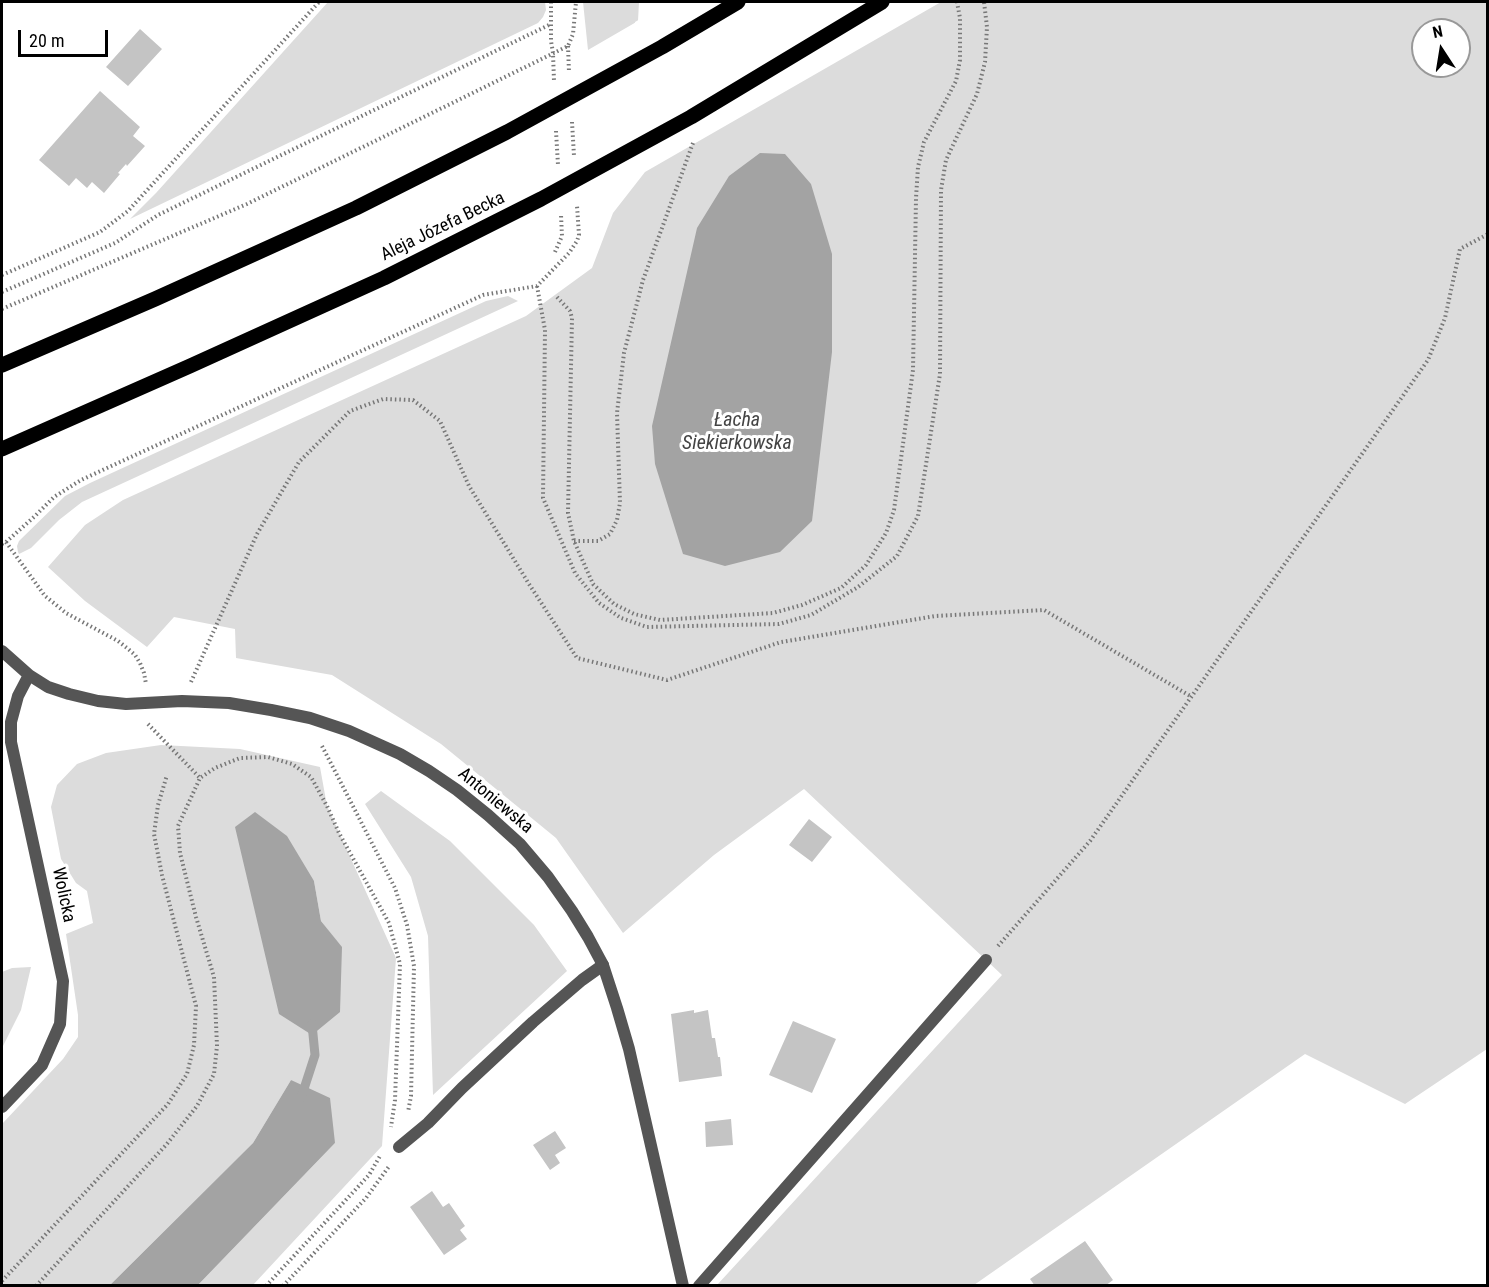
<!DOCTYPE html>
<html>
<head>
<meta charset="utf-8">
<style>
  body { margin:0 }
  #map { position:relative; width:1489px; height:1287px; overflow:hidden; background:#fff; font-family:"Roboto Condensed",sans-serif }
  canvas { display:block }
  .frame { position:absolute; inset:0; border:3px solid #000; pointer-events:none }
  .north { position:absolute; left:1411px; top:18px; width:60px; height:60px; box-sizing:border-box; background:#fff; border:2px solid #999; border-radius:50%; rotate:348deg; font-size:16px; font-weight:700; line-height:24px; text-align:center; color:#000 }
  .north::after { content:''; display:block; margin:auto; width:21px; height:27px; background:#000; clip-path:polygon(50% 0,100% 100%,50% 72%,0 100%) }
  .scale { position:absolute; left:18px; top:30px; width:90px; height:27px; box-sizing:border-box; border:3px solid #000; border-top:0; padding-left:8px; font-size:18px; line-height:21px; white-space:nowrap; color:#000; -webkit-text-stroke:4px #fff; paint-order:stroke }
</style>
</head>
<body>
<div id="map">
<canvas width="1489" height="1287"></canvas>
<div class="frame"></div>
<div class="north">N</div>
<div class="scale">20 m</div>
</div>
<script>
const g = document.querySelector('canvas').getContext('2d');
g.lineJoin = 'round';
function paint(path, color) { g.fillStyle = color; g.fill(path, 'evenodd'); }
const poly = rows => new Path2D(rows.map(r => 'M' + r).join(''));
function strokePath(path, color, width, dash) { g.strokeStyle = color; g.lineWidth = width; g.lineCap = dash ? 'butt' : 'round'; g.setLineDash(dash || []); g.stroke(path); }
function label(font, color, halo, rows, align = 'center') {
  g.font = font + ' "Roboto Condensed",sans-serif'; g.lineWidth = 6; g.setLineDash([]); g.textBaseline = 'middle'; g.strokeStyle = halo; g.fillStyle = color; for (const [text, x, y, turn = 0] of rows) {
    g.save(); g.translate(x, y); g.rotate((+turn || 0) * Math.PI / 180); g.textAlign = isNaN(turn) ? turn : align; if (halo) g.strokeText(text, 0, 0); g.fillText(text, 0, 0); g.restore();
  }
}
paint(poly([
  [328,2,545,2,546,10,543,17,538,23,130,219,156,193],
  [583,2,639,2,638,21,588,50],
  [941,2,1487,2,1487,1049,1405,1104,1305,1054,974,1285,717,1285,1002,975,804,789,714,855,623,933,556,838,441,744,332,675,236,658,235,629,174,617,147,647,85,601,48,567,85,525,123,500,526,316,592,268,613,213,645,172],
  [1423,30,1459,30,1459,66,1423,66],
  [508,296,518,301,82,502,59,520,31,548,19,554,18,552,17,546,19,541,65,496,90,483,486,301],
  [161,745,240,749,320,767,327,806,396,958,382,1146,253,1285,198,1285,335,1143,291,1080,253,1143,110,1285,2,1285,2,1124,63,1059,78,1037,78,1015,66,934,93,923,87,891,76,883,61,859,51,807,57,785,77,764,106,753],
  [235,827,314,881,321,921,342,948],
  [381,791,450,841,534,925,567,971,433,1095,428,936,411,877,365,804],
  [31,967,21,1010,2,1048,2,972,12,968]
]), '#dcdcdc');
paint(poly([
  [760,153,785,154,811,184,832,254,832,352,812,521,780,552,725,566,683,554,655,464,652,426,697,228,729,176],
  [255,812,287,836,314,881,321,921,342,947,340,1012,312,1035,279,1014,235,827],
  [291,1080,330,1098,335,1143,198,1285,110,1285,253,1143]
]), '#a3a3a3');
paint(poly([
  [670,2,693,2,673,76,629,102,635,22],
  [671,84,646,168,642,170,626,138,628,109]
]), '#fff');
strokePath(poly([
  [301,1098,315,1055,312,1024]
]), '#a3a3a3', 9);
paint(poly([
  [140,29,162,49,128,86,106,67],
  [100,91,140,127,133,136,145,146,127,166,126,164,118,173,120,174,104,193,92,182,87,188,76,178,69,186,39,160],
  [809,819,832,837,812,862,789,845],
  [694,1010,694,1013,708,1010,712,1038,715,1038,718,1057,720,1057,722,1076,679,1082,671,1014],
  [793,1021,836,1039,812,1093,769,1075],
  [731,1119,733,1145,706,1147,705,1122],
  [555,1131,566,1148,555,1155,560,1163,550,1170,533,1145],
  [432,1191,443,1207,449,1203,465,1226,460,1230,467,1239,444,1255,410,1207],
  [1085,1241,1113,1280,1105,1286,1035,1286,1030,1279]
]), '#c4c4c4');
strokePath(poly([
  [551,2,551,41,553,53,554,81],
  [568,46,569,72],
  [572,122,574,156],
  [556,131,558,165],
  [555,252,562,236,561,215],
  [2,275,100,232,128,211,319,2],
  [537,286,545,330,543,498,575,573,599,603,621,618,647,627,779,624,811,615,858,587,897,556,918,516,940,374,941,190,946,160,977,94,985,62,987,27,984,2],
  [2,292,115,243,158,215,551,24],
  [557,297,570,311,572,318,568,513,574,541,593,584,614,604,634,614,660,620,773,613,802,605,841,588,866,565,886,533,894,510,913,370,916,198,918,167,924,142,956,81,960,60,960,18,957,2],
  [2,309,247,204,568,46,573,34,576,2],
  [574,541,598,541,610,534,617,520,620,503,617,413,624,353,643,280,693,143],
  [6,542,45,596,55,604,66,613,118,641,127,648,135,655,140,663,144,673,146,684],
  [2,544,6,542,35,516,54,497,81,480,483,295,537,286,569,253,577,241,579,235,577,206],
  [191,682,257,534,299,462,350,411,383,399,413,400,440,421,469,486,529,584,577,658,667,680,781,642,935,616,1044,610,1192,697],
  [148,724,200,778],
  [322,746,395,888,407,925,414,966,411,1096,408,1112],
  [998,946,1090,841,1428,360,1445,318,1460,249,1488,234],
  [2,1281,168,1104,187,1074,194,1045,196,1006,162,875,154,834,158,805,167,775],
  [36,1286,166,1145,197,1106,214,1074,217,1046,214,977,196,917,180,853,178,826,200,778,215,768,240,758,268,757,292,764,311,777,327,806,339,833,389,923,400,964,395,1100,391,1127],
  [266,1286,369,1175,380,1156],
  [283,1286,366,1198,390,1165]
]), '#777', 4, [1.5, 3]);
strokePath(poly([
  [399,1147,428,1123,462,1088,533,1022,582,980,603,965],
  [699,1286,986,960]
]), '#555', 12);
strokePath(poly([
  [2,651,29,675,48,687,69,694,98,701,126,704,182,701,229,703,271,710,310,718,349,731,400,754,429,771,457,790,488,815,520,844,548,877,572,911,588,937,603,965,617,1008,629,1049,683,1286],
  [2,1107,42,1065,60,1024,63,981,11,742,11,722,18,696,29,675]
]), '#555', 12);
strokePath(poly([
  [2,365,155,299,356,208,507,132,662,47,738,2],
  [2,449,190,366,384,278,541,199,691,117,882,2]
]), '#000', 15);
label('18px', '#000', '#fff', [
  ["Aleja Józefa Becka",443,227,-26],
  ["Antoniewska",495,801,40],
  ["Wolicka",63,895,78]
]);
label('italic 20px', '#444', '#fff', [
  ["Łacha",737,421],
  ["Siekierkowska",737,444]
]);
</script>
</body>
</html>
